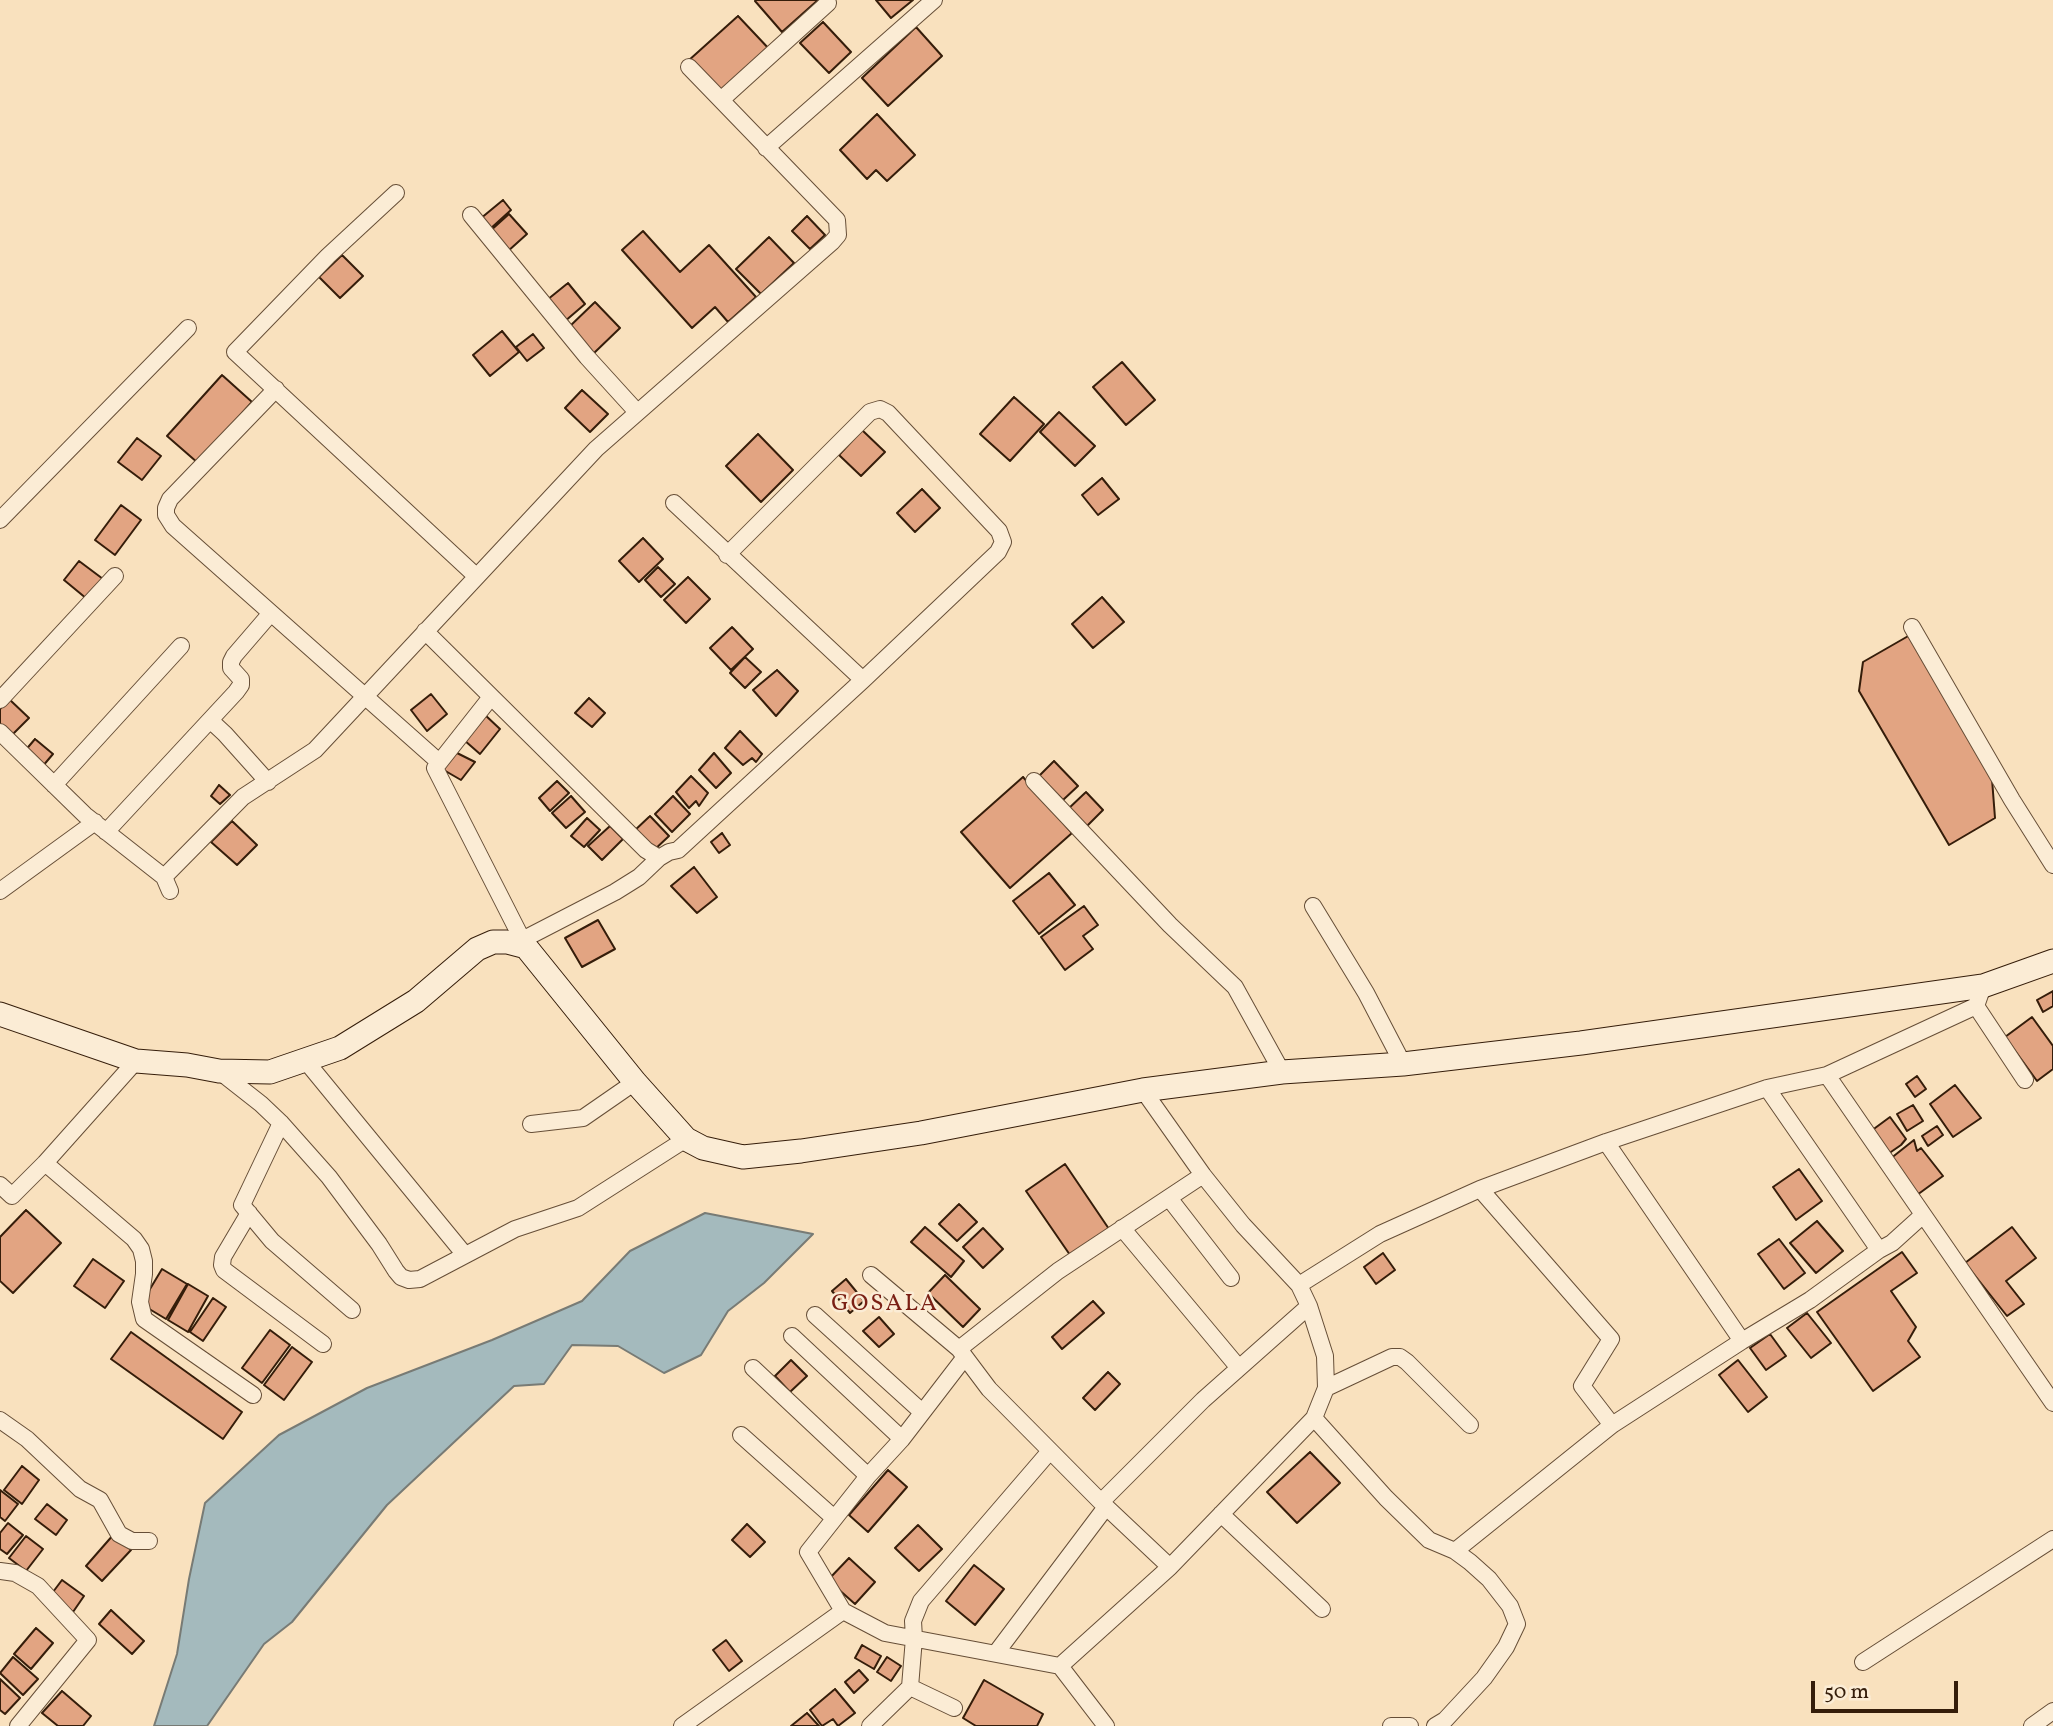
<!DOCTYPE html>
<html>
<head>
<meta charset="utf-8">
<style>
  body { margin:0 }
  #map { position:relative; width:2053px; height:1726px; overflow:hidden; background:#f9e1be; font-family:Vollkorn,serif }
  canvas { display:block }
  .scale { position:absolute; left:1811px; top:1681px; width:147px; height:32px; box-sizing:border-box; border:4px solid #351d0a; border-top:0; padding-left:9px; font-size:21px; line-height:24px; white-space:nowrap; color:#351d0a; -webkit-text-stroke:5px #fbecd5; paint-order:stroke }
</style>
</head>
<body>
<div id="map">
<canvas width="2053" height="1726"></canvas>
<div class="scale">50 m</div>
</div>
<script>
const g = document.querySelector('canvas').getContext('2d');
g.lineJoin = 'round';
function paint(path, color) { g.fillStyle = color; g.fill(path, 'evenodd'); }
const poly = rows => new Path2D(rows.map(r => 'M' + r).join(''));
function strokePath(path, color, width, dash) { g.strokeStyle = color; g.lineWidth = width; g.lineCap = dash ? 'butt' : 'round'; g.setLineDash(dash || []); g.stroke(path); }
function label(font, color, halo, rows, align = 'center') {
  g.font = font + ' Vollkorn,serif'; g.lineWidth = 5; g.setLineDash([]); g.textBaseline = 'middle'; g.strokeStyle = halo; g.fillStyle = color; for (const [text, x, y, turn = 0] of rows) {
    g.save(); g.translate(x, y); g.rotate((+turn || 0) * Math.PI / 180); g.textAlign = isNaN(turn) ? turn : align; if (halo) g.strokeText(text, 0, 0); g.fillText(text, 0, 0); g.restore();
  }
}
const water = poly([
  [705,1213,813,1234,764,1283,728,1311,701,1355,664,1373,618,1346,572,1345,544,1384,514,1386,387,1505,292,1622,264,1644,207,1726,154,1726,177,1654,189,1579,205,1503,279,1435,367,1388,492,1340,582,1301,630,1251,705,1213]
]);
paint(water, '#a4babd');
strokePath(water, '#787b75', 2);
const building = poly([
  [756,0,818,0,782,32,755,1,756,0],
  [876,0,913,0,891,18,876,0],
  [738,16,771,51,720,96,688,61,738,16],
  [823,22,851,52,829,73,800,43,823,22],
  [916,27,942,56,888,106,862,78,916,27],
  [877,114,915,155,887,181,876,170,867,179,840,150,877,114],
  [503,200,511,210,489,230,480,219,503,200],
  [509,214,527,234,507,252,489,232,509,214],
  [807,216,825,235,810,249,792,231,807,216],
  [643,231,680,272,709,245,756,297,728,322,715,307,692,328,622,250,643,231],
  [769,237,794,263,761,294,736,269,769,237],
  [342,255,363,276,340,298,319,277,342,255],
  [568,283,585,304,564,322,547,300,568,283],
  [595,302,620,328,593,354,568,328,595,302],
  [502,331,519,352,490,376,473,355,502,331],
  [533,334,544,348,527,361,516,347,533,334],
  [1122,362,1155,400,1126,425,1093,387,1122,362],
  [222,375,252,402,198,463,167,436,222,375],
  [582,390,608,414,590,432,565,408,582,390],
  [1014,397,1044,424,1010,461,980,434,1014,397],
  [1059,412,1095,446,1075,466,1040,432,1059,412],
  [862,430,885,452,861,476,839,455,862,430],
  [758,434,793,470,761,502,726,466,758,434],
  [137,438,161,456,142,480,118,462,137,438],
  [1102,478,1119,499,1098,515,1082,495,1102,478],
  [922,489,940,508,915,532,897,513,922,489],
  [121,505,141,520,115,555,95,540,121,505],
  [643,538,663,559,639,582,619,561,643,538],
  [79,561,103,579,87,599,64,580,79,561],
  [658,567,675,584,661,597,645,580,658,567],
  [688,577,710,599,686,623,664,600,688,577],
  [1102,597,1124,622,1093,648,1072,624,1102,597],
  [732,627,753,649,731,670,710,648,732,627],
  [1910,635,1992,779,1995,818,1949,845,1859,691,1863,662,1910,635],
  [745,657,761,672,745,688,730,673,745,657],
  [777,670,798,691,776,716,753,690,777,670],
  [431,694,447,714,427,731,411,710,431,694],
  [589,698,605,713,592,727,575,713,589,698],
  [9,699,29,718,11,736,0,726,0,709,9,699],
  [484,714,500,729,480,754,464,740,484,714],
  [740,731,762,754,756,762,752,758,743,765,725,748,740,731],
  [35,739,53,754,42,767,24,752,35,739],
  [455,752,475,762,461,780,442,769,455,752],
  [714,753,731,773,716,788,699,770,714,753],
  [1054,761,1078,786,1063,800,1039,776,1054,761],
  [691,776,708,793,699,806,696,801,689,808,676,792,691,776],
  [1023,777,1072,833,1010,888,961,832,1023,777],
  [557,781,569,793,550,811,539,798,557,781],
  [219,785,230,795,220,804,211,796,219,785],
  [1086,792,1103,810,1085,828,1067,810,1086,792],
  [571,796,585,812,566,828,552,813,571,796],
  [673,796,690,814,672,832,655,814,673,796],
  [650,816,669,836,652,852,633,832,650,816],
  [587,818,600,830,584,847,571,836,587,818],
  [232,821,257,845,237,865,211,842,232,821],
  [610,826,623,839,602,860,588,846,610,826],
  [722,833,730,845,719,853,711,842,722,833],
  [694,867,717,897,697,913,671,886,694,867],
  [1049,873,1075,905,1039,934,1013,901,1049,873],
  [1084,906,1098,925,1083,936,1093,949,1065,970,1041,937,1084,906],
  [598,920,615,949,582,967,565,938,598,920],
  [2053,991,2053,1006,2043,1012,2037,1000,2053,991],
  [2032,1017,2053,1046,2053,1069,2037,1081,2005,1037,2032,1017],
  [1917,1076,1926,1089,1915,1097,1906,1084,1917,1076],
  [1955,1085,1981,1118,1953,1137,1930,1104,1955,1085],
  [1913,1105,1923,1121,1907,1131,1897,1114,1913,1105],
  [1890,1117,1906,1139,1901,1145,1888,1154,1871,1131,1890,1117],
  [1937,1126,1943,1135,1928,1146,1922,1136,1937,1126],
  [1914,1140,1917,1151,1921,1148,1943,1176,1917,1195,1890,1159,1914,1140],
  [1065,1164,1109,1229,1070,1255,1026,1191,1065,1164],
  [1799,1169,1822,1201,1796,1220,1773,1187,1799,1169],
  [959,1204,977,1222,957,1241,939,1224,959,1204],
  [26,1210,61,1243,13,1293,0,1281,0,1237,26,1210],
  [1817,1221,1843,1251,1816,1273,1790,1243,1817,1221],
  [925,1227,964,1261,951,1277,911,1242,925,1227],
  [2012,1227,2036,1258,2006,1281,2024,1304,2007,1316,1965,1263,2012,1227],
  [983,1228,1003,1249,983,1268,963,1247,983,1228],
  [1779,1239,1805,1273,1784,1289,1758,1254,1779,1239],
  [1902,1252,1917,1273,1891,1291,1916,1327,1908,1341,1920,1357,1873,1391,1817,1312,1902,1252],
  [1383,1253,1395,1270,1376,1284,1364,1267,1383,1253],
  [93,1259,124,1281,105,1308,74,1286,93,1259],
  [162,1269,187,1284,166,1319,141,1304,162,1269],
  [945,1275,980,1309,963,1327,928,1293,945,1275],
  [846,1279,864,1301,850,1313,832,1291,846,1279],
  [188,1284,208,1296,188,1332,168,1320,188,1284],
  [213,1298,226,1307,203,1341,190,1332,213,1298],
  [1093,1301,1104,1313,1062,1349,1052,1337,1093,1301],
  [1807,1313,1831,1343,1811,1358,1787,1328,1807,1313],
  [879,1317,894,1334,879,1347,863,1331,879,1317],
  [270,1330,290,1345,262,1383,242,1368,270,1330],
  [131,1332,242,1412,223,1439,111,1359,131,1332],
  [1770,1334,1786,1356,1766,1370,1750,1348,1770,1334],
  [292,1347,312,1362,284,1400,264,1385,292,1347],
  [791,1360,807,1376,790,1392,775,1376,791,1360],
  [1738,1360,1767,1397,1748,1412,1719,1375,1738,1360],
  [1108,1372,1120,1384,1095,1410,1083,1398,1108,1372],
  [1310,1452,1340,1483,1297,1523,1267,1492,1310,1452],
  [22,1466,39,1480,22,1504,4,1490,22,1466],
  [888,1470,907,1487,868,1532,849,1515,888,1470],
  [0,1490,18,1504,5,1521,0,1517,0,1490],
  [47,1504,67,1520,56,1535,35,1519,47,1504],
  [8,1523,23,1535,7,1554,0,1549,0,1533,8,1523],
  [747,1524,765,1542,750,1557,732,1540,747,1524],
  [918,1525,942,1549,919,1571,895,1548,918,1525],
  [114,1534,131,1550,102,1581,86,1566,114,1534],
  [26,1536,43,1549,26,1571,9,1558,26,1536],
  [849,1558,875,1582,855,1604,828,1580,849,1558],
  [974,1565,1004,1589,975,1625,946,1601,974,1565],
  [62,1580,84,1596,73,1612,50,1596,62,1580],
  [111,1610,144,1641,132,1654,99,1624,111,1610],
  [36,1628,53,1643,31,1669,14,1654,36,1628],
  [726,1640,742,1661,729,1671,713,1650,726,1640],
  [862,1645,881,1656,874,1669,855,1658,862,1645],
  [13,1657,38,1679,23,1695,0,1673,13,1657],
  [887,1657,901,1666,891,1681,877,1672,887,1657],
  [859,1670,868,1680,854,1693,845,1682,859,1670],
  [0,1679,20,1698,5,1714,0,1710,0,1679],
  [984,1680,1043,1714,1037,1726,976,1726,963,1718,984,1680],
  [835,1689,855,1713,838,1726,833,1719,822,1726,810,1710,835,1689],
  [62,1691,91,1716,83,1726,58,1726,42,1713,62,1691],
  [807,1713,819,1726,791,1726,807,1713]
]);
paint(building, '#e2a482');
strokePath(building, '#351d0a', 2);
const minor = poly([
  [721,100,828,3],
  [766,148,934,0],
  [396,193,328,256,235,352,476,576],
  [471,215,587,357,637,412],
  [276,389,170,499,166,508,166,515,173,526,439,762],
  [674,503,863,680],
  [0,520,188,328],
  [1912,627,2012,800,2053,865],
  [425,631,646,850,659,858,669,852,678,850,863,680,998,552,1003,542,999,531,888,413,880,409,870,412,727,555],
  [491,697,435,768,526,947],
  [0,700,115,576],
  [211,721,225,734,268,782],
  [0,732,85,815,164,877,170,891],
  [1034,781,1170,925,1235,987,1282,1072],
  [54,785,181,646],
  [106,832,236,692,241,685,241,679,231,668,231,662,234,656,271,613],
  [164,877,243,797,315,750,596,449,832,242,838,235,837,220,689,67],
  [0,891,95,822],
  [1313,906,1366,993,1403,1064],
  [522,940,615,892,639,877,659,858],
  [1976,1006,2025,1080],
  [305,1060,465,1255],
  [219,1071,261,1104,281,1123,329,1177,379,1244,396,1271,401,1277,409,1280,420,1279,515,1229,578,1208,686,1139],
  [1827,1075,2053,1403],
  [1767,1088,1879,1250],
  [281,1123,242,1205,272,1241,352,1310],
  [531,1124,583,1118,635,1082],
  [1606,1142,1742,1341],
  [45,1163,134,1239,141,1249,144,1261,144,1274,140,1302,144,1319,253,1395],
  [0,1185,12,1196,45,1163,136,1061],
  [1480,1189,1611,1339,1582,1386,1612,1425],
  [1169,1198,1231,1278],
  [249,1213,223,1257,222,1265,224,1270,323,1344],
  [1122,1228,1239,1368],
  [871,1275,959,1349,989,1389,1101,1502,1170,1567],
  [1299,1285,1380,1234,1480,1189,1606,1142,1767,1088,1827,1075,1976,1006,1983,986],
  [815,1315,922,1412],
  [792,1336,902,1439],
  [959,1349,1058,1271,1203,1175],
  [965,1357,902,1439,868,1476,808,1552,843,1611,885,1633,1060,1666],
  [753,1368,868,1476],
  [1326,1388,1392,1357,1400,1357,1407,1362,1470,1425],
  [1314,1418,1386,1498,1429,1540,1455,1551,1470,1562,1489,1579,1510,1606,1517,1624,1506,1647,1484,1678,1445,1720,1435,1726],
  [0,1420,27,1439,80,1489,100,1500,119,1534,132,1541,149,1541],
  [741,1435,834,1518],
  [1101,1502,1203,1400,1309,1306],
  [1221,1514,1322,1609],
  [1455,1551,1612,1425,1742,1341,1810,1300,1879,1250,1892,1243,1923,1215],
  [0,1571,15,1573,38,1586,88,1640,18,1726],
  [996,1653,1106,1507],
  [1863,1662,2053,1539],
  [954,1708,910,1687,914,1638,913,1621,921,1601,1050,1451],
  [682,1726,843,1611],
  [870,1726,910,1687],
  [1106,1726,1060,1666,1170,1567,1314,1418,1326,1388,1325,1356,1309,1306,1299,1285,1243,1225,1203,1175,1143,1090],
  [1391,1726,1410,1726],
  [2032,1726,2053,1711]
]);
const secondary = poly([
  [0,1014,136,1061,187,1065,219,1071,270,1072,340,1048,416,1001,477,949,493,942,507,942,526,947,635,1082,686,1139,703,1148,743,1157,801,1151,921,1133,1143,1090,1282,1072,1403,1064,1581,1043,1983,986,2053,961]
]);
strokePath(minor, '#664e37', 18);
strokePath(secondary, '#351d0a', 25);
strokePath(minor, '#fbecd5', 16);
strokePath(secondary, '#fbecd5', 23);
g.letterSpacing = '2px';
label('24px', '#7a1f14', '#fbecd5', [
  ["GOSALA",885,1306]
]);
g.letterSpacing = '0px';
</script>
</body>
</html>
